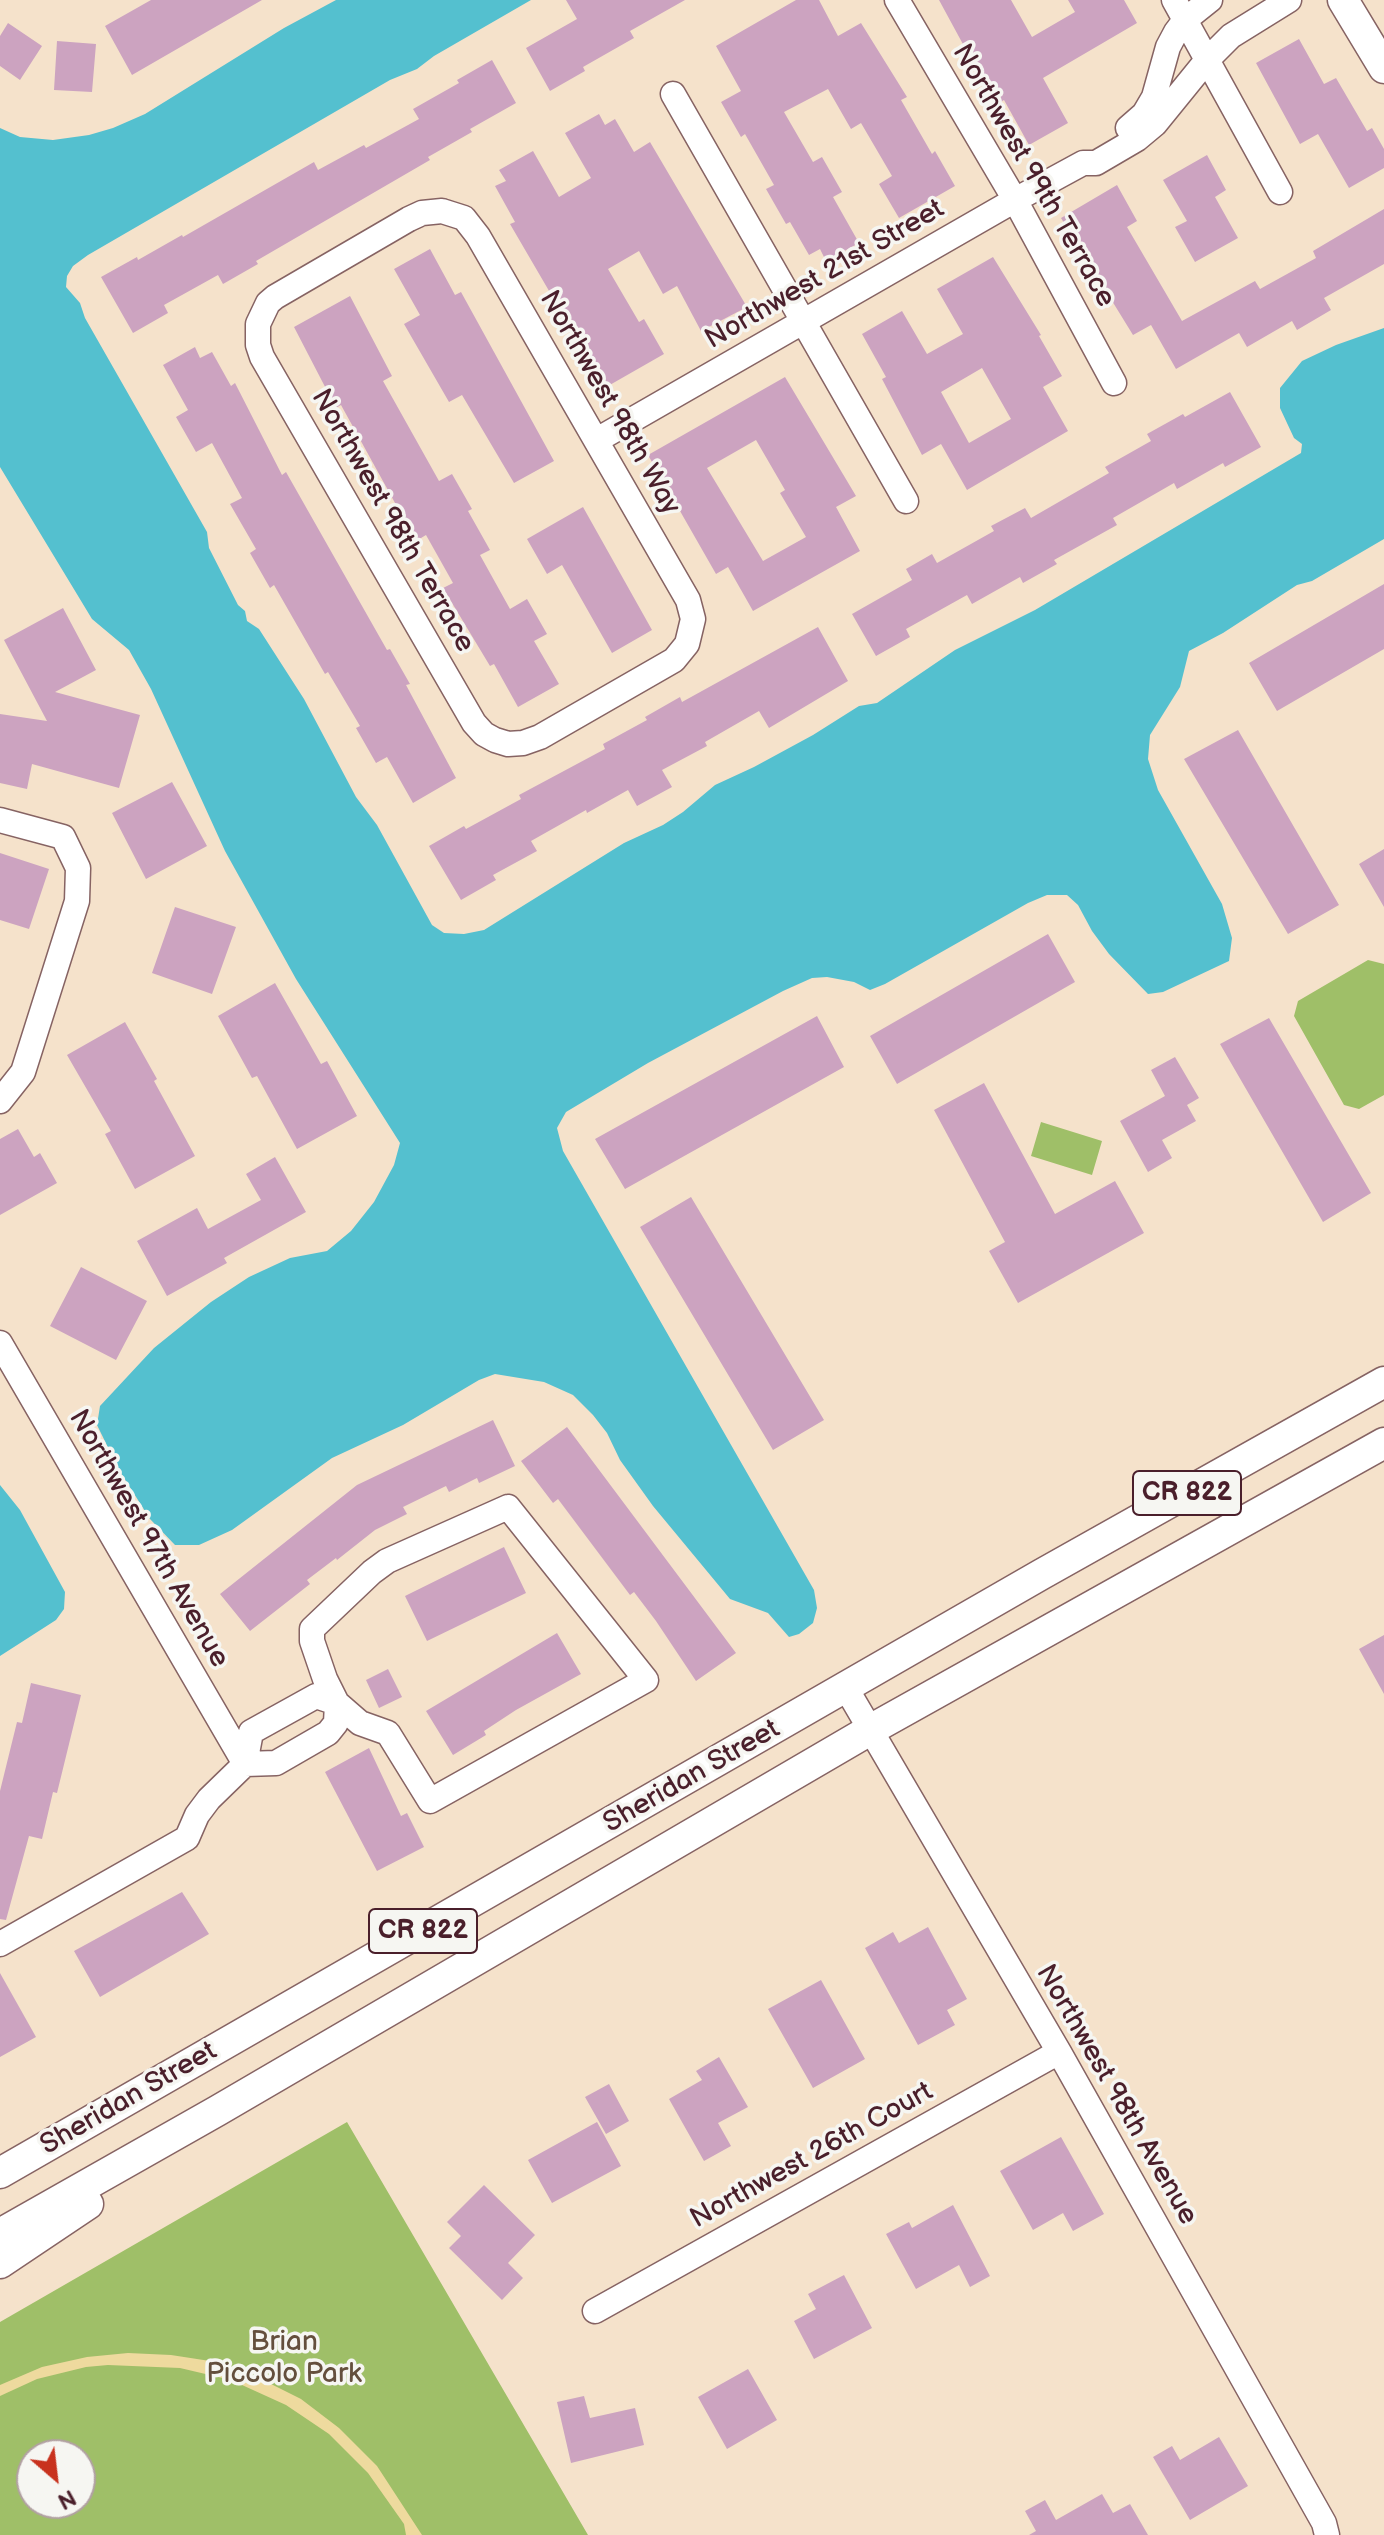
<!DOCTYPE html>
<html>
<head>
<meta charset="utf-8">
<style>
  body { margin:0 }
  #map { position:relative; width:1384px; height:2535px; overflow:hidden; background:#f5e2cb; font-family:"Balsamiq Sans",sans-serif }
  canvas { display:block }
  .north { position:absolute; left:16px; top:2439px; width:80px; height:80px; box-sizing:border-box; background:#f6f6f2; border:2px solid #b1a0a2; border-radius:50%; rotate:152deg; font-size:22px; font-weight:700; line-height:32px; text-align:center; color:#4a1f2b }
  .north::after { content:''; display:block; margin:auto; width:28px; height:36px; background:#c8321e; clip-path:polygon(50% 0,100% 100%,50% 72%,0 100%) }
</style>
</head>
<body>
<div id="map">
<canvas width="1384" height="2535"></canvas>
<div class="north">N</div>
</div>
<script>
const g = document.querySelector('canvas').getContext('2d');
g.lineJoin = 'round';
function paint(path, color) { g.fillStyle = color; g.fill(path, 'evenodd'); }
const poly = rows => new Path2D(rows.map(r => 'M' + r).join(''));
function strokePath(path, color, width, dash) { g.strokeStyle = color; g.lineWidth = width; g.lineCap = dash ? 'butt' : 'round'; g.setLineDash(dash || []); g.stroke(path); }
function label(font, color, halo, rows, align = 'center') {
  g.font = font + ' "Balsamiq Sans",sans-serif'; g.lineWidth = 7; g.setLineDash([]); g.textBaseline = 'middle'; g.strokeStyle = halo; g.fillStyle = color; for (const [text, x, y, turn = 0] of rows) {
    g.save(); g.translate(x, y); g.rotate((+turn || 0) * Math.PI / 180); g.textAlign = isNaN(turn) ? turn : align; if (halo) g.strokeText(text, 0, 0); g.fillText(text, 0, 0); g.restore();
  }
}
paint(poly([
  [1368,960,1384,964,1384,1095,1359,1109,1344,1105,1294,1016,1298,1001],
  [1041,1122,1102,1141,1092,1175,1031,1156],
  [347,2122,588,2535,0,2535,0,2322],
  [32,2455,80,2455,80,2503,32,2503]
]), '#9fbf68');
paint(poly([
  [128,2353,171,2355,210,2361,255,2376,301,2399,339,2428,377,2466,422,2535,406,2535,404,2524,368,2473,329,2434,286,2405,231,2380,180,2368,108,2365,86,2367,37,2379,0,2396,0,2385,42,2367,87,2357]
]), '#eeda9e');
paint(poly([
  [336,0,531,0,434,56,417,69,390,80,88,255,73,266,67,276,66,287,80,303,85,318,207,532,209,548,238,605,245,611,247,621,259,629,304,699,356,797,377,825,432,925,444,933,464,934,484,930,624,843,663,825,683,812,715,785,754,767,813,735,859,706,877,703,955,650,1035,610,1301,453,1302,444,1294,438,1280,408,1280,388,1302,361,1336,345,1384,328,1384,539,1312,581,1297,585,1223,633,1189,651,1180,687,1150,735,1148,759,1158,790,1222,904,1232,938,1229,961,1163,992,1148,994,1109,954,1092,931,1078,905,1067,895,1047,895,1028,903,885,984,870,990,854,982,827,977,812,978,783,991,648,1063,566,1112,557,1128,563,1151,814,1590,817,1608,813,1623,799,1634,789,1637,768,1613,730,1599,653,1506,620,1460,607,1433,593,1415,573,1395,544,1382,495,1374,479,1380,403,1425,332,1458,232,1530,199,1545,175,1545,150,1519,119,1470,97,1425,100,1406,154,1348,211,1302,249,1277,290,1258,327,1251,351,1231,374,1202,394,1165,400,1143,296,979,225,851,151,689,129,650,92,619,0,467,0,128,20,137,53,140,89,135,113,128,145,114,284,28],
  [0,1485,20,1510,65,1592,64,1609,56,1620,0,1656]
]), '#54c0cf');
paint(poly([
  [151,0,262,0,132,75,105,26],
  [566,0,685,0,630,31,634,38,583,67,585,71,550,91,526,48,577,19],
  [796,0,819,0,838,36,861,23,907,97,901,100,932,154,935,151,955,186,899,218,879,184,892,176,861,123,851,129,828,89,784,112,813,162,822,157,842,192,833,197,859,243,826,261,820,249,809,255,790,222,786,224,766,189,774,185,745,134,741,137,721,102,741,91,716,46],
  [939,0,1011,0,1032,37,1075,12,1068,0,1124,0,1137,23,1043,78,1068,123,1029,145,1004,100,999,103,973,58,971,59],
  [8,23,42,46,20,80,0,66,0,36],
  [1299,39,1324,84,1336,78,1367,131,1372,128,1384,149,1384,168,1349,188,1318,134,1300,144,1256,63],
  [57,41,96,44,92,92,54,90],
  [492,60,516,103,470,129,472,132,428,157,430,160,256,261,258,264,223,284,218,275,164,305,168,313,133,333,101,277,137,257,138,260,182,235,183,237,314,162,318,170,364,145,366,148,419,119,413,109,459,83,457,80],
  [599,114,605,125,615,119,634,152,650,142,747,307,701,331,677,286,663,294,639,251,608,269,639,322,644,319,664,354,608,386,583,342,577,345,557,310,559,308,510,224,515,222,495,186,506,181,499,170,533,151,559,197,591,178,565,133],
  [1207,155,1226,190,1215,197,1238,238,1195,262,1175,227,1187,221,1163,180],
  [1117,185,1137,221,1127,227,1182,321,1255,281,1260,289,1316,258,1313,251,1384,209,1384,264,1324,298,1331,310,1297,330,1292,321,1247,347,1239,333,1176,369,1151,325,1133,335,1061,218],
  [430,249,455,295,461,292,554,461,514,483,462,395,449,402,404,324,420,315,394,269],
  [993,257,1041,335,1039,336,1062,376,1043,387,1068,431,967,490,941,444,922,455,882,379,886,377,862,334,902,311,927,354,963,334,937,289],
  [982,368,1011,419,969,443,941,392],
  [350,296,392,376,383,381,439,481,452,474,472,509,468,511,490,550,480,555,510,609,527,599,547,634,534,641,559,684,518,707,494,664,490,666,443,588,453,583,426,535,416,541,341,405,336,408,294,327],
  [195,347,200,358,212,352,231,386,235,383,282,475,286,472,387,650,390,649,410,684,406,685,456,778,413,803,387,757,376,763,356,728,360,726,328,672,325,674,274,585,270,588,250,553,256,549,230,504,242,498,212,443,196,452,176,417,188,410,163,365],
  [785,377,856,496,836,507,860,551,753,611,728,567,716,574,648,455],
  [756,440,785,490,780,493,806,537,763,561,707,468],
  [1230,392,1261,447,1225,467,1223,463,1177,489,1174,483,1113,518,1117,525,1054,560,1057,564,1023,583,1020,577,972,604,967,595,906,629,910,637,876,656,852,614,912,580,906,569,932,554,937,563,994,531,991,526,1025,508,1031,518,1109,473,1105,467,1151,441,1147,434,1183,414,1185,417],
  [583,507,652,630,612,653,562,565,547,574,527,539],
  [1384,584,1384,649,1277,711,1249,663],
  [63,608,96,670,55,692,140,715,119,788,32,764,27,789,0,783,0,714,47,721,4,640],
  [818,627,848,681,769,728,759,711,705,742,707,746,662,770,672,787,637,806,628,790,587,813,586,810,531,841,537,851,493,875,496,880,461,900,429,846,464,826,466,829,521,799,519,795,605,749,603,744,647,720,645,717,680,697,682,702],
  [1238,730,1339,905,1288,934,1184,759],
  [172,782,207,846,146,879,112,813],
  [1384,849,1384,907,1359,864],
  [0,853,49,869,29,929,0,920],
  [175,907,236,927,212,994,152,973],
  [1048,934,1075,982,897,1084,870,1036],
  [275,983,321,1064,327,1061,357,1116,297,1149,257,1076,252,1078,218,1016],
  [817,1016,844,1067,625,1189,595,1139],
  [1269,1018,1371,1193,1323,1222,1220,1044],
  [125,1022,157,1079,154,1081,195,1156,135,1189,105,1134,111,1131,67,1055],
  [1175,1057,1199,1098,1187,1105,1196,1121,1162,1140,1172,1158,1148,1172,1120,1121,1165,1096,1151,1070],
  [984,1083,1055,1214,1115,1181,1144,1233,1018,1303,989,1251,1005,1242,934,1110],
  [18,1129,34,1157,40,1153,57,1183,0,1215,0,1139],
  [275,1157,306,1212,224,1258,227,1263,167,1296,137,1241,197,1208,208,1229,261,1200,246,1174],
  [691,1197,824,1420,773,1450,640,1227],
  [81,1267,147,1301,116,1360,50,1326],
  [493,1420,515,1466,479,1483,477,1478,449,1492,446,1486,403,1507,407,1514,375,1530,337,1560,336,1558,307,1580,310,1584,250,1631,220,1594,357,1485],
  [567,1427,736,1653,696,1681,656,1621,634,1592,630,1595,558,1499,553,1503,521,1461],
  [504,1547,526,1593,427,1641,405,1596],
  [557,1633,581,1674,516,1710,484,1731,486,1735,453,1755,426,1711],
  [1384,1635,1384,1694,1359,1649],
  [388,1669,402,1697,379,1708,366,1680],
  [31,1683,81,1695,57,1793,53,1792,42,1839,29,1836,6,1920,0,1919,0,1791,17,1722,22,1723],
  [369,1748,401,1816,407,1813,424,1847,377,1871,325,1772],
  [182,1892,209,1934,100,1997,74,1951],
  [928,1927,967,1999,947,2010,955,2025,918,2045,865,1948,893,1932,899,1943],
  [0,1973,36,2037,0,2057],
  [821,1980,865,2059,813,2088,768,2009],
  [719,2057,748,2107,718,2123,731,2146,704,2161,669,2099,702,2080,696,2071],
  [609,2084,629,2121,606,2134,585,2097],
  [597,2122,621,2166,552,2203,528,2160],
  [1061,2137,1104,2214,1073,2231,1063,2213,1033,2230,1000,2171],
  [484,2185,535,2235,508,2263,523,2278,502,2300,449,2248,461,2236,447,2222],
  [953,2205,990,2276,970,2287,959,2265,916,2289,886,2234,909,2222,912,2228],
  [844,2275,872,2328,814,2359,794,2321,816,2309,808,2294],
  [748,2369,777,2420,727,2449,698,2397],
  [584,2396,590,2418,635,2408,644,2445,571,2463,557,2402],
  [1219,2437,1248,2486,1190,2520,1153,2457,1172,2446,1180,2460],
  [1102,2494,1113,2513,1130,2504,1148,2535,1029,2535,1036,2531,1025,2511,1045,2500,1056,2520]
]), '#cca3c0');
const minor = poly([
  [897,0,1015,200,1114,383],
  [1174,0,1280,192],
  [673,94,906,501],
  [1128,128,1144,114,1154,97,1168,47,1176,32,1185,20,1210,0],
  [442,211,464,218,478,236,688,600,693,619,687,644,674,660,540,737,523,743,508,744,495,740,484,734,474,723,262,357,258,345,258,324,268,303,275,297,409,219,422,213,442,211],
  [597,440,1015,200,1083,163,1096,163,1137,139,1155,124,1207,60,1231,36,1289,0],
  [0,820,63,837,78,868,77,901,23,1072,0,1101],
  [0,1343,245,1764],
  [508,1507,646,1680,430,1801,388,1733,360,1723,337,1703,325,1679,312,1641,312,1629,372,1572,387,1561,508,1507],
  [846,1688,1059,2052,1324,2523,1327,2535],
  [316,1696,337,1703,336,1723,328,1733,276,1763,245,1764,251,1732,316,1696],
  [0,1944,187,1838,197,1815,209,1799,245,1764],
  [595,2311,1059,2052]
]);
const major = poly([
  [1343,0,1384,68],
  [0,2173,1042,1574,1384,1382],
  [0,2234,217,2111,870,1730,1384,1443],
  [0,2263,88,2204]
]);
strokePath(minor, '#866363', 27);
strokePath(major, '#866363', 33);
strokePath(minor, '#fff', 24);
strokePath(major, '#fff', 30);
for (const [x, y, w] of [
  [1187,1493,108],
  [423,1931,108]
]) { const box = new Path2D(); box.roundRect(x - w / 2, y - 22, w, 44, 6); g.fillStyle = '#f6f6f2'; g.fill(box); strokePath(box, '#4a1f2b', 2); }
label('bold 26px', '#4a1f2b', null, [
  ["CR 822",1187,1493],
  ["CR 822",423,1931]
]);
label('28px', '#4a1f2b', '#f6f6f2', [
  ["Northwest 99th Terrace",1033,176,60],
  ["Northwest 21st Street",825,275,-30],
  ["Northwest 98th Way",609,403,60],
  ["Northwest 98th Terrace",392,521,60],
  ["Northwest 97th Avenue",148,1539,60],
  ["Sheridan Street",692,1777,-30],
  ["Northwest 98th Avenue",1116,2095,60],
  ["Sheridan Street",129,2099,-30],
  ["Northwest 26th Court",812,2156,-29]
]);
label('28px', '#644f3d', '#f6f6f2', [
  ["Brian",284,2343],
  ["Piccolo Park",284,2375]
]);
</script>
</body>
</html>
